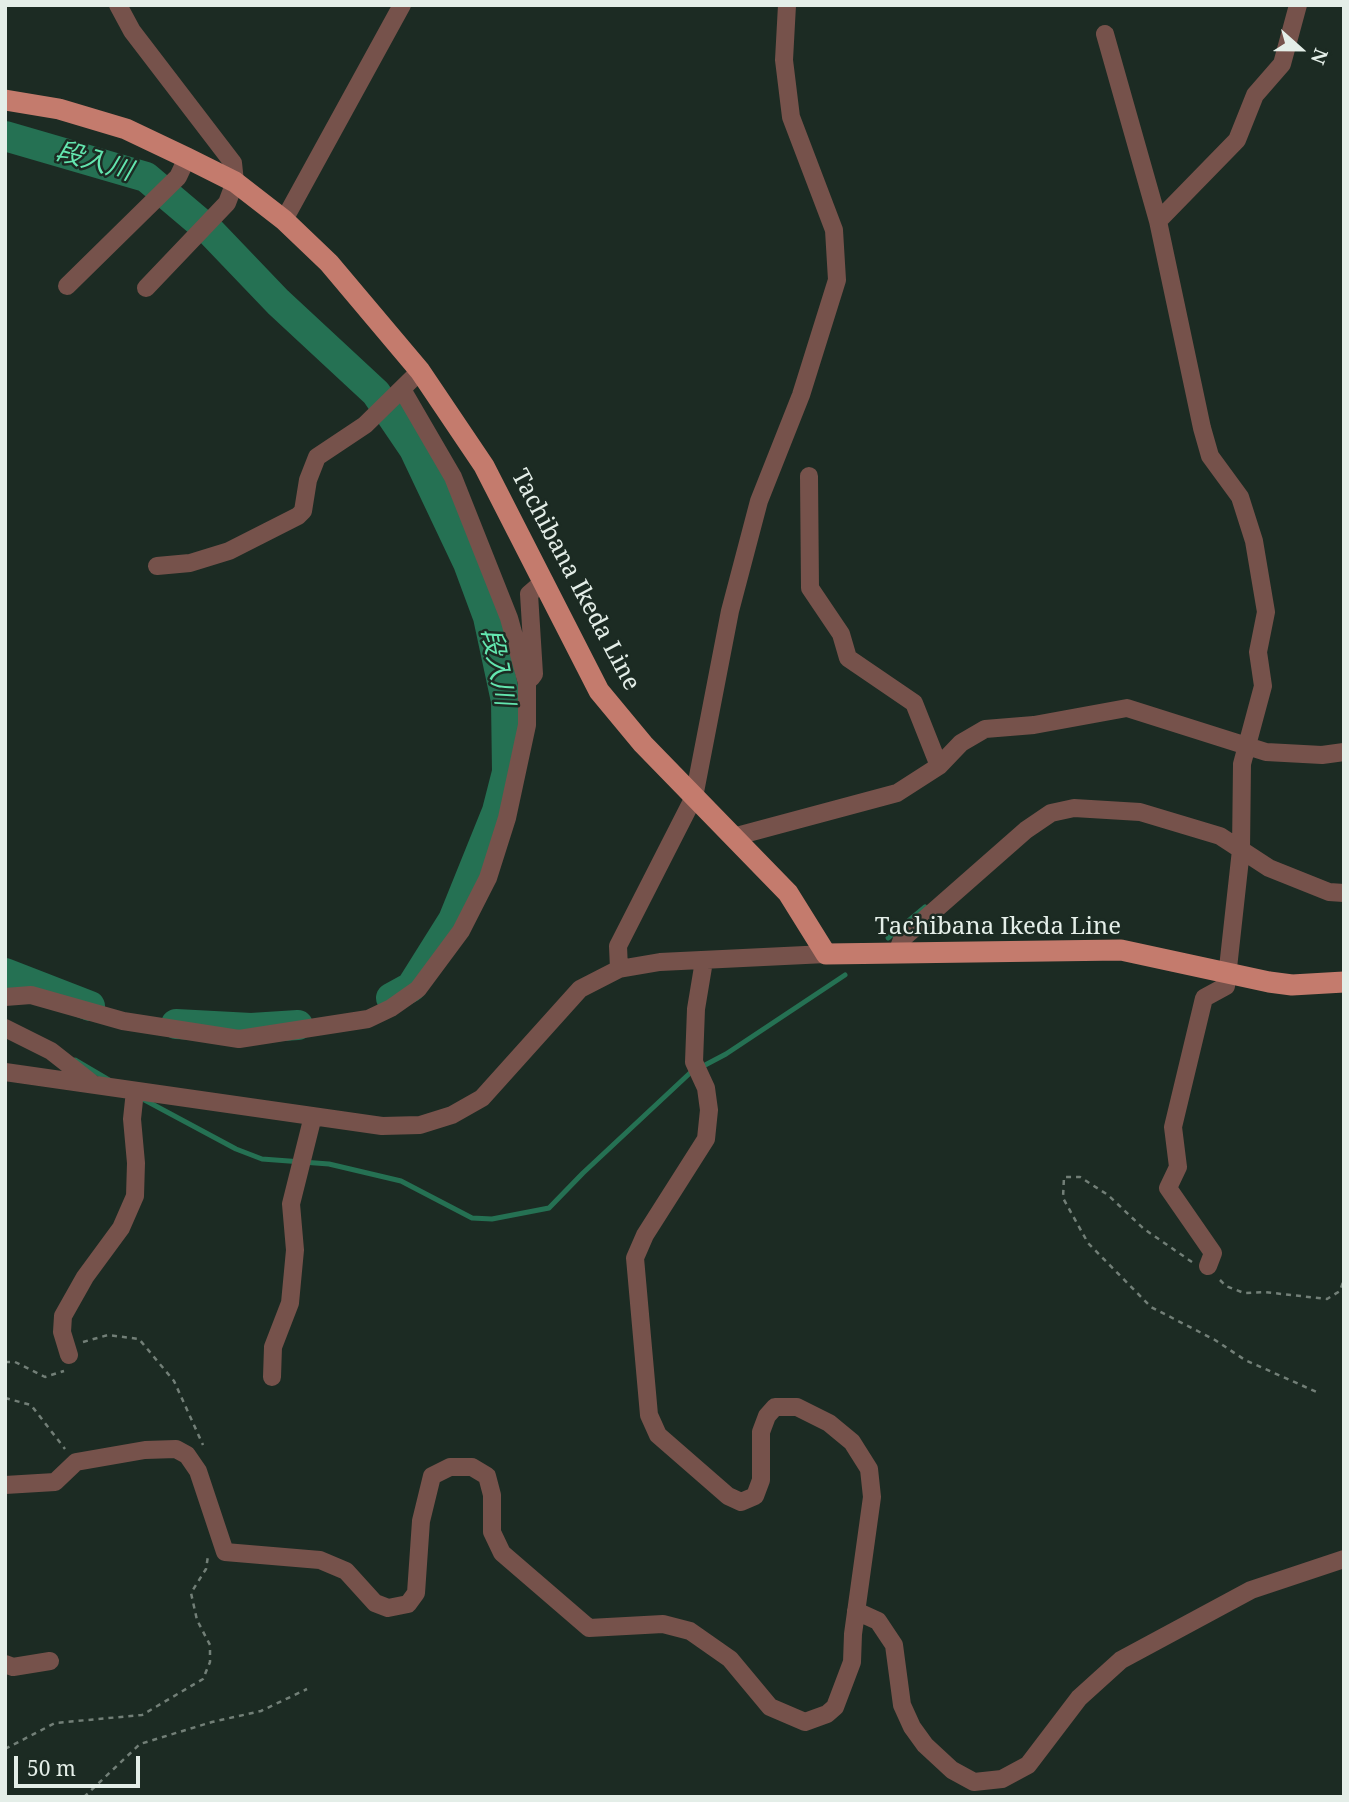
<!DOCTYPE html>
<html>
<head>
<meta charset="utf-8">
<style>
  body { margin:0 }
  #map { position:relative; width:1349px; height:1802px; overflow:hidden; background:#1c2b23; font-family:"Noto Serif",serif }
  canvas { display:block }
  .frame { position:absolute; inset:0; border:7px solid #e4eee8; pointer-events:none }
  .north { position:absolute; left:1265px; top:14px; width:70px; height:70px; -webkit-text-stroke:5px #1c2b23; paint-order:stroke; rotate:111deg; font-size:19px; font-weight:700; line-height:28px; text-align:center; color:#e4eee8 }
  .north::after { content:''; display:block; margin:auto; width:24px; height:32px; background:#e4eee8; clip-path:polygon(50% 0,100% 100%,50% 72%,0 100%) }
  .scale { position:absolute; left:14px; top:1756px; width:126px; height:32px; box-sizing:border-box; border:4px solid #e4eee8; border-top:0; padding-left:9px; font-size:21px; line-height:24px; white-space:nowrap; color:#e4eee8; -webkit-text-stroke:5px #1c2b23; paint-order:stroke }
</style>
</head>
<body>
<div id="map">
<canvas width="1349" height="1802"></canvas>
<div class="frame"></div>
<div class="north">N</div>
<div class="scale">50 m</div>
</div>
<script>
const g = document.querySelector('canvas').getContext('2d');
g.lineJoin = 'round';
const poly = rows => new Path2D(rows.map(r => 'M' + r).join(''));
function strokePath(path, color, width, dash) { g.strokeStyle = color; g.lineWidth = width; g.lineCap = dash ? 'butt' : 'round'; g.setLineDash(dash || []); g.stroke(path); }
function label(font, color, halo, rows, align = 'center') {
  g.font = font + ' "Noto Serif","Noto Sans JP",serif'; g.lineWidth = 5; g.setLineDash([]); g.textBaseline = 'middle'; g.strokeStyle = halo; g.fillStyle = color; for (const [text, x, y, turn = 0] of rows) {
    g.save(); g.translate(x, y); g.rotate((+turn || 0) * Math.PI / 180); g.textAlign = isNaN(turn) ? turn : align; if (halo) g.strokeText(text, 0, 0); g.fillText(text, 0, 0); g.restore();
  }
}
strokePath(poly([
  [888,938,925,907],
  [75,1060,109,1080],
  [139,1097,236,1149,262,1159,329,1164,401,1181,472,1218,492,1219,549,1208,583,1173,690,1073,726,1054,845,975]
]), '#257153', 5);
strokePath(poly([
  [5,136,146,177,211,232,278,302,376,393,414,449,468,563,488,617,506,701,507,772,497,811,453,920,411,987,391,998],
  [5,973,90,1006],
  [176,1024,251,1028,298,1025]
]), '#257153', 30);
strokePath(poly([
  [1192,1262,1144,1229,1108,1195,1080,1177,1064,1177,1063,1198,1088,1243,1151,1307,1215,1340,1245,1360,1319,1393],
  [1220,1280,1226,1286,1244,1293,1264,1292,1327,1299,1340,1291,1344,1279],
  [83,1342,108,1335,139,1339,174,1381,203,1445],
  [5,1362,15,1362,45,1377,64,1371],
  [5,1398,31,1405,65,1449],
  [5,1749,55,1723,142,1715,203,1679,210,1662,210,1645,197,1620,191,1593,206,1569,208,1556],
  [84,1797,140,1744,212,1722,261,1711,307,1689]
]), '#727f77', 2.5, [5, 5]);
strokePath(poly([
  [118,5,132,31,233,163,235,182,227,203,146,288],
  [1105,34,1158,221,1202,428,1210,456,1240,497,1254,541,1266,612,1258,652,1263,686,1242,764,1241,850,1226,986,1204,998,1173,1127,1178,1167,1168,1188,1213,1253,1208,1266],
  [284,220,402,5],
  [1158,221,1237,140,1255,95,1282,64,1298,5],
  [67,286,178,177,187,158],
  [809,476,810,588,841,634,848,658,914,703,939,766],
  [157,566,190,563,229,551,298,516,303,511,308,480,317,457,365,425,420,371],
  [531,678,534,674,529,594,544,581],
  [733,837,897,793,939,766,961,743,985,729,1034,725,1127,708,1266,752,1322,755,1344,752],
  [897,953,902,939,1026,830,1051,813,1074,808,1140,812,1220,836,1269,868,1329,892,1344,893],
  [619,969,618,946,694,797,730,611,759,501,801,395,837,280,834,230,791,117,784,60,787,5],
  [5,997,31,995,123,1021,239,1039,368,1019,391,1008,418,989,461,931,488,878,507,818,527,725,527,683,509,618,453,477,403,391],
  [5,1028,51,1051,93,1084],
  [5,1072,382,1126,420,1125,452,1115,482,1098,580,989,619,969,660,962,826,954],
  [69,1355,62,1332,63,1316,85,1277,121,1228,135,1196,136,1163,132,1119,135,1091],
  [272,1377,273,1347,290,1303,295,1250,291,1204,313,1116],
  [5,1485,55,1482,76,1462,145,1450,176,1449,187,1455,198,1471,225,1552,320,1560,346,1571,375,1603,388,1608,408,1604,416,1593,421,1521,432,1476,450,1467,472,1467,487,1476,492,1495,492,1532,502,1553,589,1628,663,1624,690,1631,730,1659,770,1707,805,1722,827,1714,835,1707,852,1662,853,1634,872,1497,869,1469,852,1442,829,1423,797,1407,775,1407,767,1416,761,1432,761,1480,755,1496,741,1502,728,1496,658,1435,649,1415,635,1258,645,1235,706,1139,709,1110,706,1088,694,1062,696,1009,704,961],
  [856,1611,878,1621,894,1645,902,1705,912,1727,925,1745,952,1770,974,1782,1002,1779,1028,1765,1079,1698,1121,1660,1251,1590,1344,1559],
  [5,1664,13,1667,50,1661]
]), '#76524b', 18);
strokePath(poly([
  [5,100,59,109,126,129,187,158,235,182,284,220,329,263,420,371,484,466,599,691,643,744,788,893,826,954,1121,950,1269,982,1292,985,1344,982]
]), '#c47b6d', 21);
label('24px', '#e4eee8', '#1c2b23', [
  ["Tachibana Ikeda Line",575,580,62],
  ["Tachibana Ikeda Line",998,927]
]);
label('italic 26px', '#63e6af', '#1c2b23', [
  ["段入川",94,162,16],
  ["段入川",497,667,79]
]);
</script>
</body>
</html>
